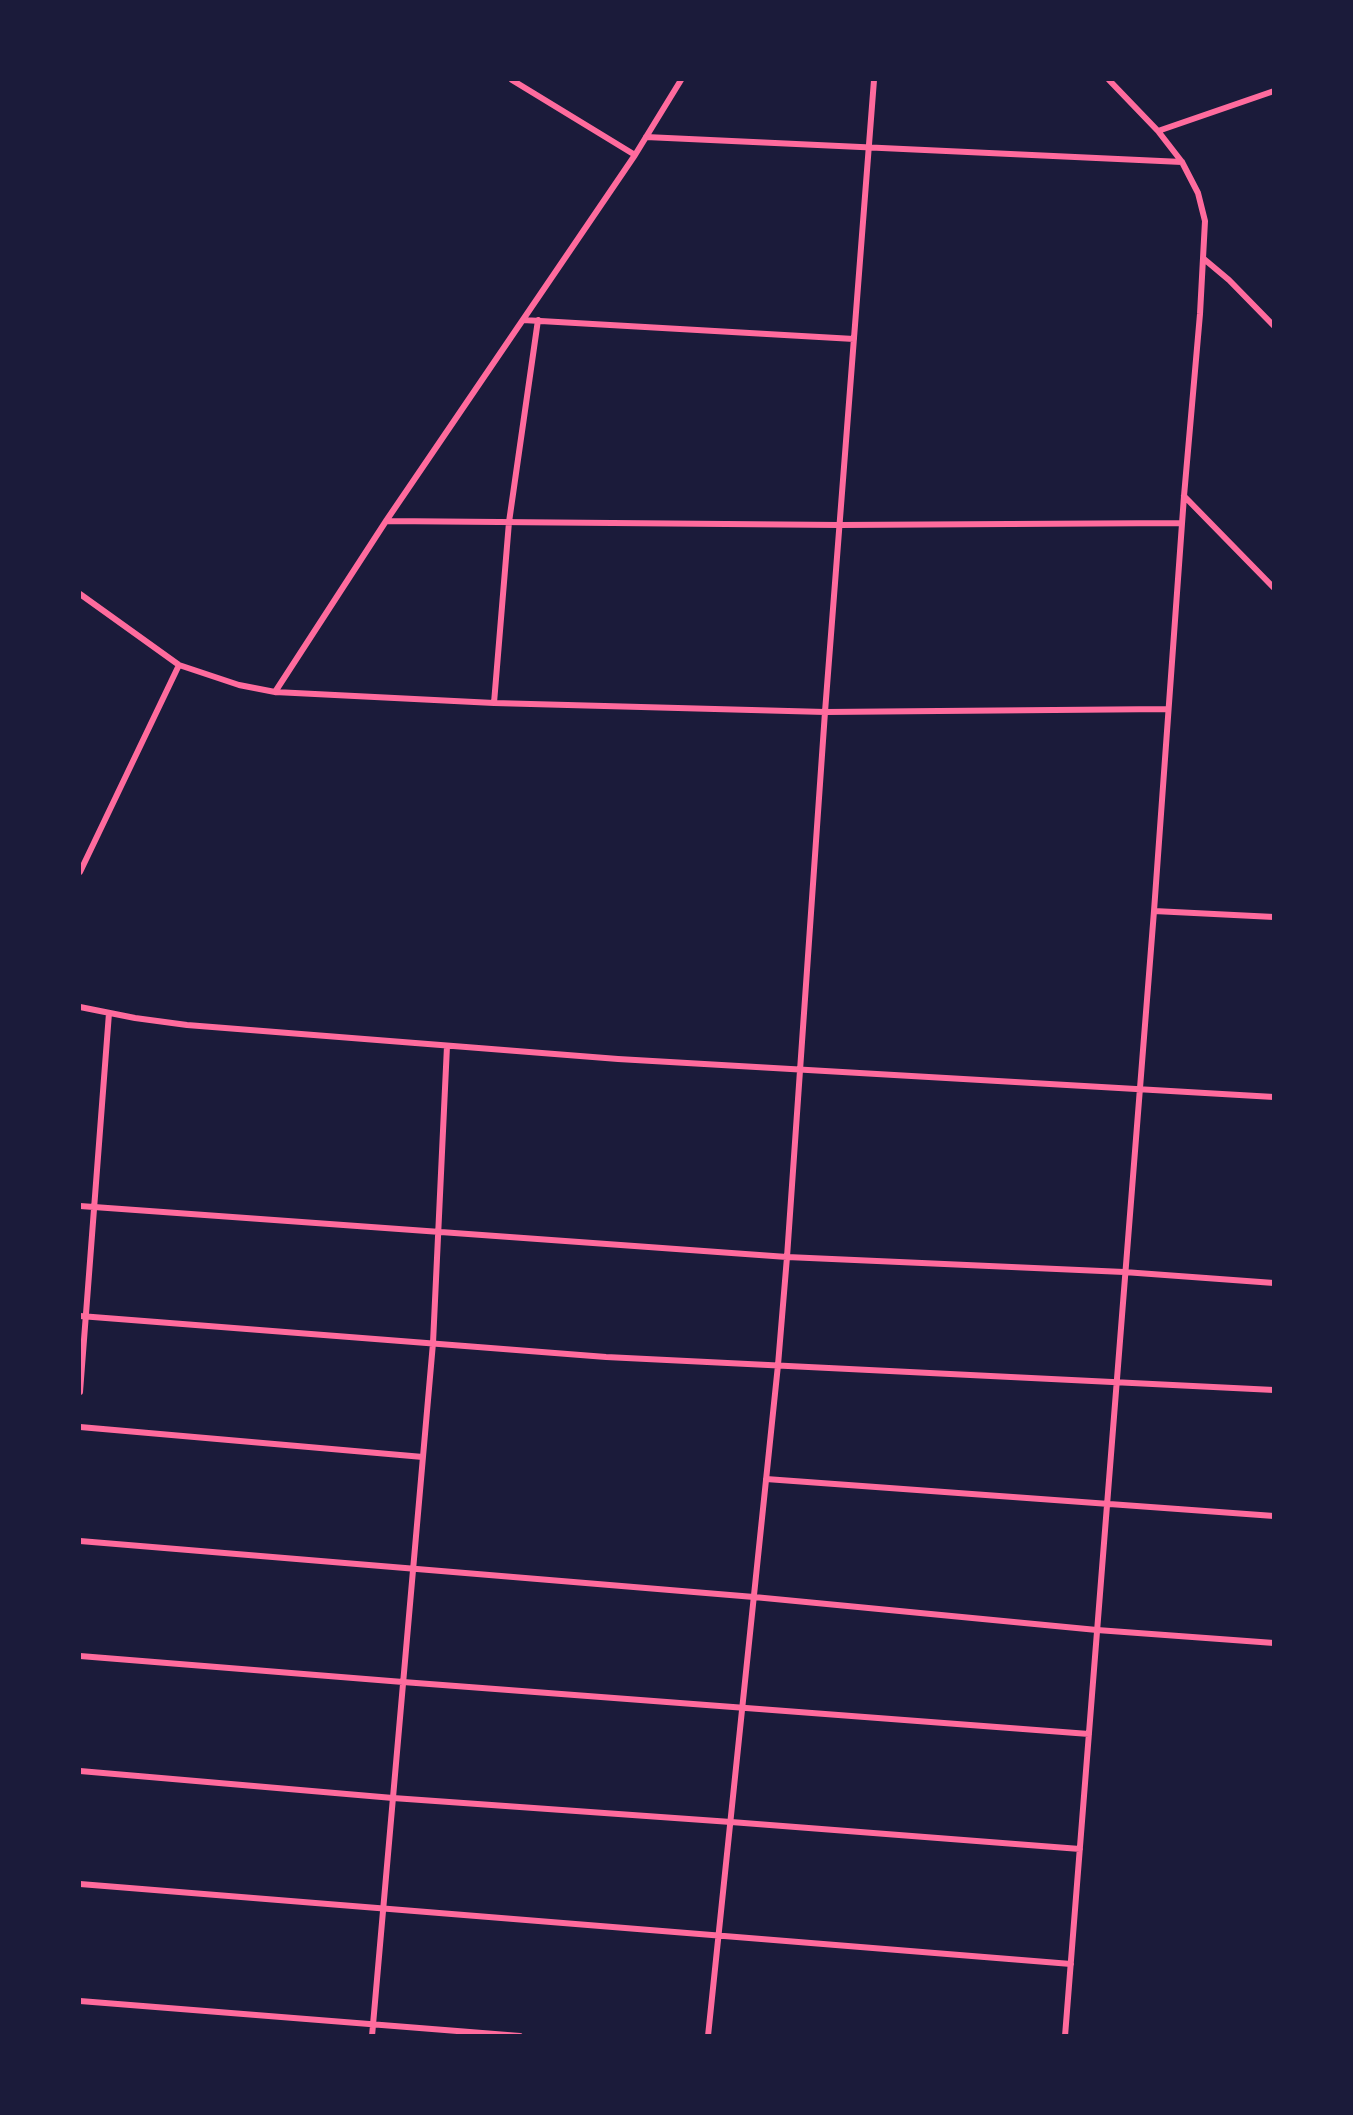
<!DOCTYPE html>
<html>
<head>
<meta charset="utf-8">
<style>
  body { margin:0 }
  #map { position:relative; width:1353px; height:2115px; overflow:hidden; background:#1b1b3a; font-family:Inter,sans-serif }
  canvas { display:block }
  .frame { position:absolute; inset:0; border:81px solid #1b1b3a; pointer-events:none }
</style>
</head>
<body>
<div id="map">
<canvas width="1353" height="2115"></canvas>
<div class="frame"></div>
</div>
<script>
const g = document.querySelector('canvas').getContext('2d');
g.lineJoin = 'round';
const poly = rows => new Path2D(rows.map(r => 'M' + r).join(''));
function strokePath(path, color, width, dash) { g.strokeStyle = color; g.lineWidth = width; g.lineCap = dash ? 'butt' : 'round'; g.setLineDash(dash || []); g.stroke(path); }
strokePath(poly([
  [512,80,635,155],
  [1158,131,1274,91],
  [646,137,1182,162],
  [1204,259,1229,280,1274,326],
  [523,320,854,339],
  [1184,496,1274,588],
  [386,521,839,525,1182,523],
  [80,594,179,665,239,685,275,692,494,703,825,712,1168,709],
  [275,692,386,521,635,155,681,80],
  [494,703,509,522,538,320],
  [80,872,179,665],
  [1154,911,1274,917],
  [80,1007,135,1018,187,1025,618,1059,1274,1097],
  [80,1206,787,1257,1124,1272,1274,1283],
  [80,1316,606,1357,1274,1390],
  [80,1392,109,1013],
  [80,1427,423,1457],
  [766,1479,1274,1516],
  [80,1541,754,1597,1097,1630,1274,1643],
  [80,1656,403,1682,1089,1734],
  [80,1771,393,1798,731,1822,1080,1849],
  [80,1884,1071,1964],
  [80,2001,520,2036],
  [372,2036,433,1343,447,1046],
  [708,2036,778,1365,787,1257,825,712,874,80],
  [1065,2036,1154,911,1184,496,1200,314,1205,221,1198,193,1182,162,1158,131,1109,80]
]), '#ff6b9d', 6);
</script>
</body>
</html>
